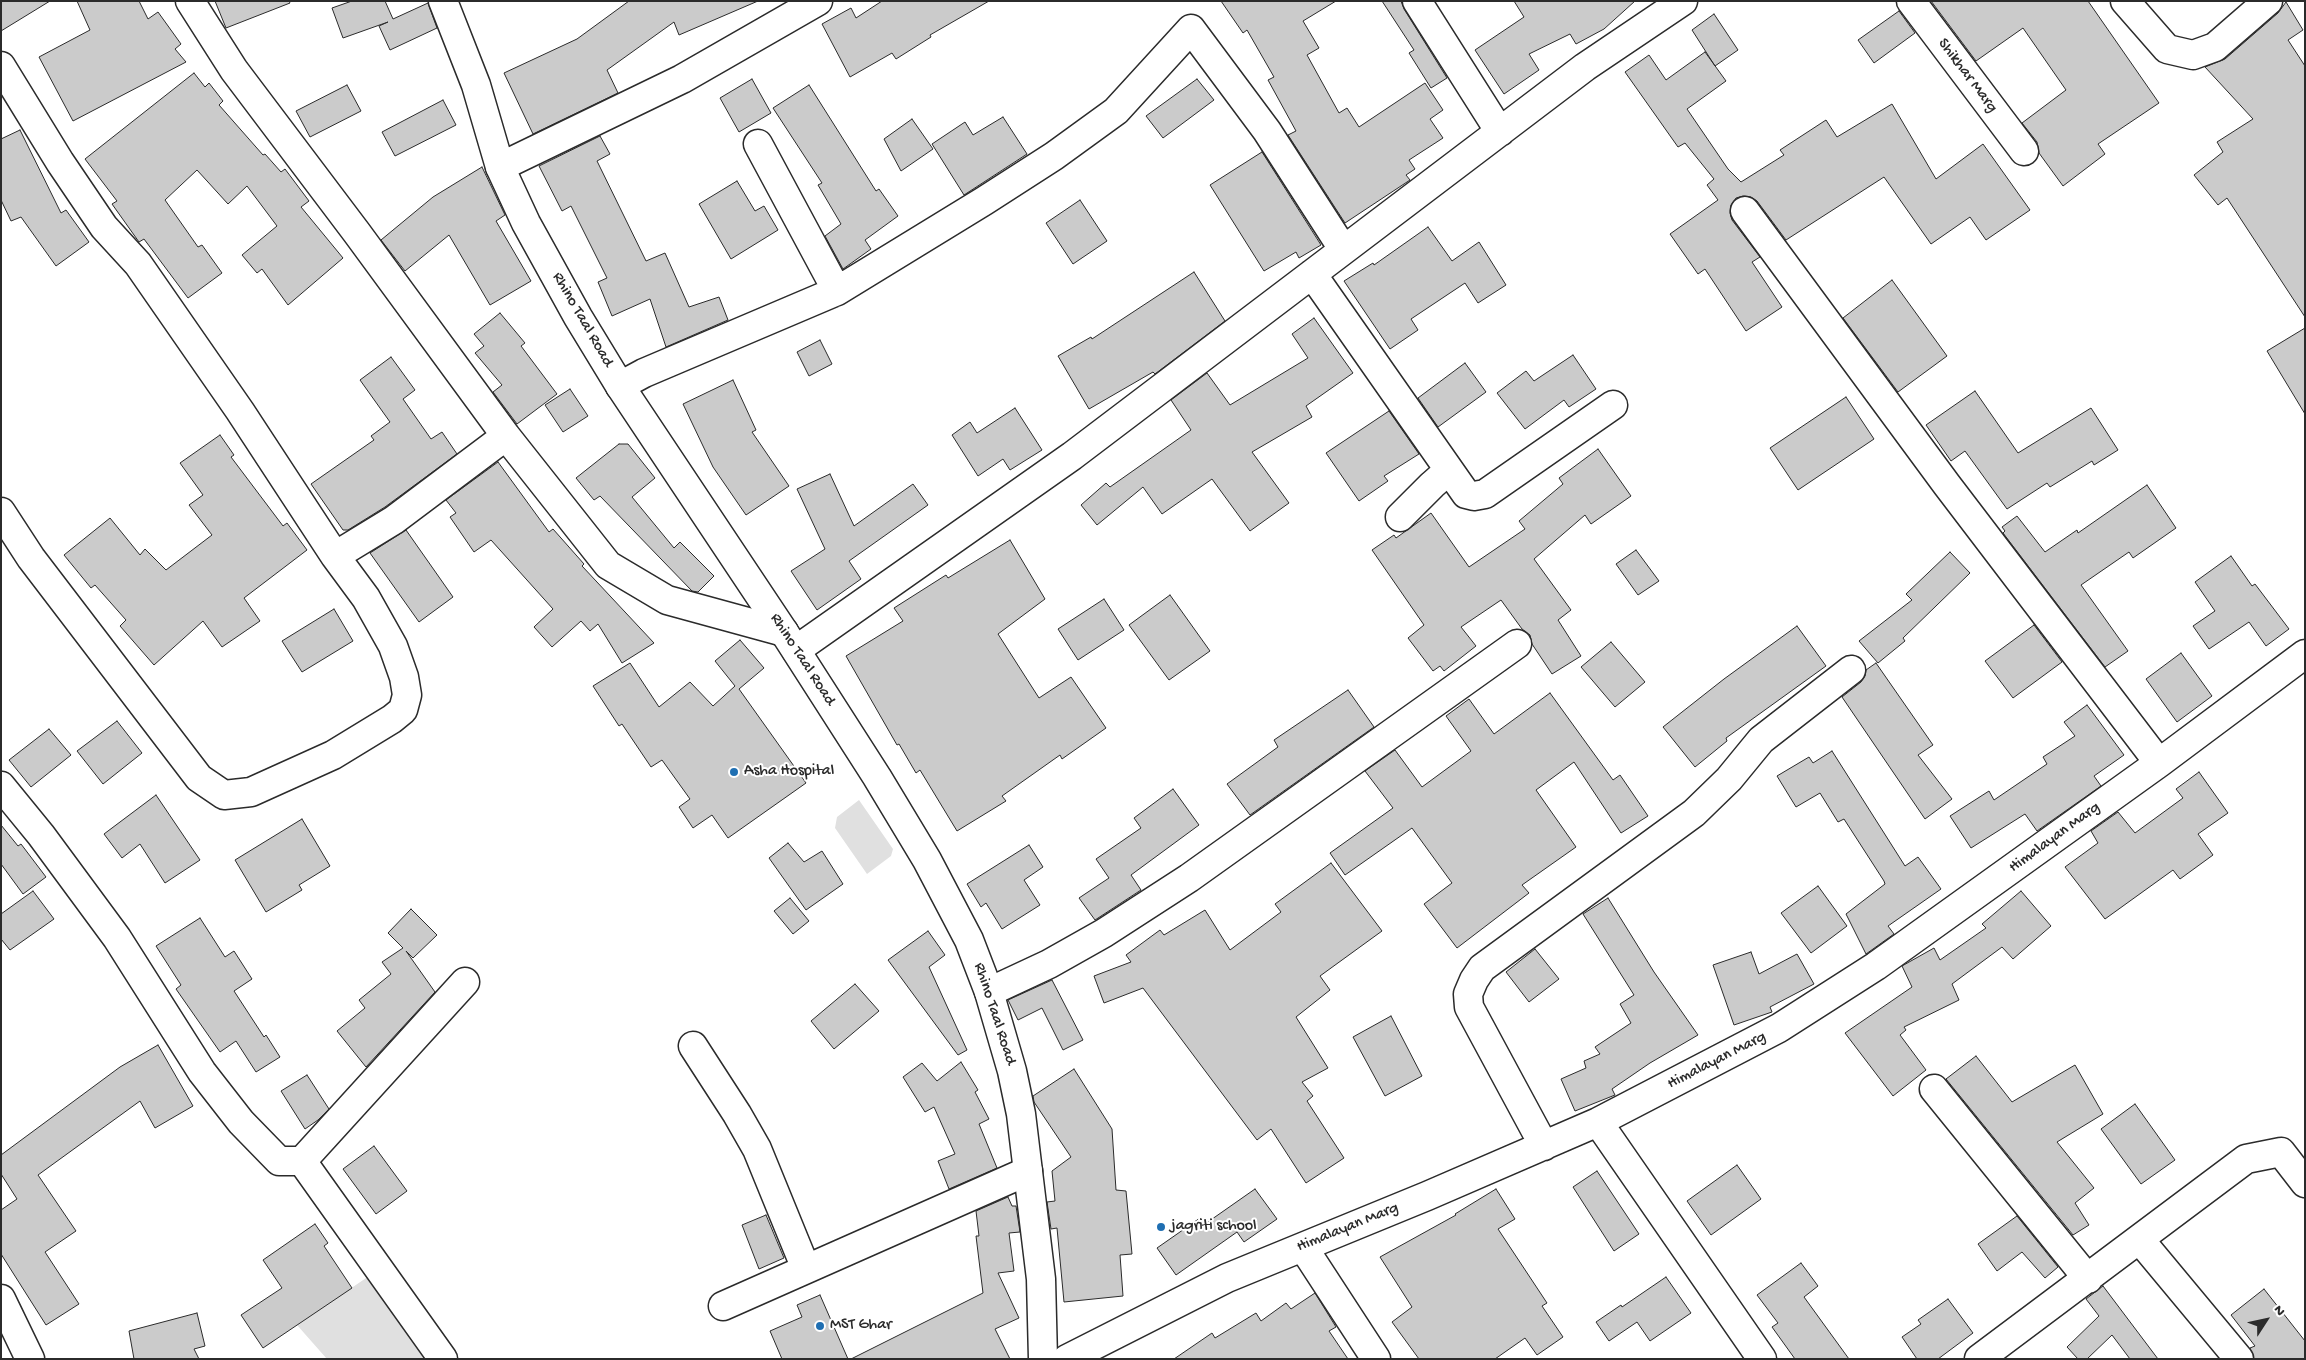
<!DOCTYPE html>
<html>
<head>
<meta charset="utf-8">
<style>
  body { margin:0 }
  #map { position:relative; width:2306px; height:1360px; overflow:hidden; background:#fff; font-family:"Gochi Hand",sans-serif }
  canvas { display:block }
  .frame { position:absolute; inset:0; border:2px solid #2b2b2b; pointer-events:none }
  .north { position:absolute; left:2241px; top:1295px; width:50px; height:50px; -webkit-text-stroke:4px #fff; paint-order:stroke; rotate:55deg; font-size:14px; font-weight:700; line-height:20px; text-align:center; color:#2b2b2b }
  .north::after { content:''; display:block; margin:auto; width:18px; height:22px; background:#2b2b2b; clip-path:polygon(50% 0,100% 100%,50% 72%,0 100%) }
</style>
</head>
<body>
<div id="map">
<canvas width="2306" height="1360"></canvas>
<div class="frame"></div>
<div class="north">N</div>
</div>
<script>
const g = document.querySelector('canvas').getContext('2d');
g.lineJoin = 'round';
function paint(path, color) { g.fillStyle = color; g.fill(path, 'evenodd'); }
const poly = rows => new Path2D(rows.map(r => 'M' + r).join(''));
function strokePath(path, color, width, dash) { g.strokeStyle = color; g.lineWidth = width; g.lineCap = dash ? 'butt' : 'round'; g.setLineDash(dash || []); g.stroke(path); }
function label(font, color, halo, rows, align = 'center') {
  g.font = font + ' "Gochi Hand",sans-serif'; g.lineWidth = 4; g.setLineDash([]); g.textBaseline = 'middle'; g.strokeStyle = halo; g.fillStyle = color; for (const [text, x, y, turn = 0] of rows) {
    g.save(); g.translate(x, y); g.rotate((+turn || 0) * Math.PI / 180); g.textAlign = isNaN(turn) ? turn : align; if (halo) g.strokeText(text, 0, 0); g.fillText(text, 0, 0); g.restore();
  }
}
paint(poly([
  [859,800,893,849,891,856,867,874,835,828,837,817],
  [372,1274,426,1359,327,1359,297,1325]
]), '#e0e0e0');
const building = poly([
  [1,1,50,1,1,31,1,1],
  [77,1,139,1,148,19,158,12,181,44,175,49,186,62,73,121,39,57,90,30,77,1],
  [215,1,289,1,290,3,226,28,215,1],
  [352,1,385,1,393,19,428,3,437,28,390,50,379,26,388,22,343,38,332,8,352,1],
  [629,1,758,1,679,35,674,22,607,70,618,93,533,134,504,73,577,39,629,1],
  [882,1,989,1,930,35,931,37,896,59,892,53,850,77,822,24,851,8,856,18,882,1],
  [1221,1,1336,1,1303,21,1319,48,1307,55,1339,113,1347,108,1359,127,1425,83,1443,110,1430,119,1443,138,1409,160,1415,169,1406,175,1410,180,1345,223,1288,135,1296,131,1268,80,1274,77,1247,30,1243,33,1221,1],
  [1382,1,1401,1,1404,9,1447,78,1431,88,1409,53,1414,50,1382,1],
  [1514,1,1635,1,1604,29,1576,44,1570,34,1529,54,1539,70,1504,94,1475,50,1524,17,1514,1],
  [1931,1,2088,1,2159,103,2098,144,2105,154,2063,186,2039,153,2037,142,2022,123,2066,90,2023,28,1976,61,1931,1],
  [2286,2,2303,30,2288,40,2305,66,2305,317,2227,198,2218,205,2194,175,2223,152,2217,142,2253,119,2205,67,2225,59,2278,13,2286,2],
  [1899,11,1915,33,1874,63,1858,40,1899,11],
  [1714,14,1738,50,1715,66,1692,30,1714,14],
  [1705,52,1726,81,1687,109,1728,169,1741,182,1784,155,1780,150,1826,120,1837,137,1892,104,1936,179,1983,144,2030,210,1986,240,1970,217,1931,244,1884,177,1786,240,1757,201,1751,197,1743,196,1736,198,1731,205,1730,213,1732,220,1760,257,1752,262,1782,307,1746,331,1705,269,1698,274,1670,234,1718,200,1707,185,1714,179,1685,143,1678,147,1625,72,1649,55,1666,80,1705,52],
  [194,73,205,87,209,83,223,101,219,105,263,155,265,154,281,172,285,169,309,201,301,207,343,258,288,305,262,269,257,273,242,255,277,226,247,186,228,204,197,170,165,200,198,247,202,245,222,273,188,298,144,239,139,242,112,204,117,201,85,159,194,73],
  [752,79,771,113,739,132,720,98,752,79],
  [1197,79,1214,100,1163,138,1146,116,1197,79],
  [347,85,361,111,310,137,296,111,347,85],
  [809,85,876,191,879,189,898,216,865,240,871,249,843,269,825,236,841,224,818,185,822,183,773,108,809,85],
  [443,100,456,125,395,156,382,132,443,100],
  [1003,117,1027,154,964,195,932,144,965,122,973,135,1003,117],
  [912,119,933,149,901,171,884,139,912,119],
  [20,130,61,213,66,210,89,242,56,266,21,217,11,221,1,200,1,139,20,130],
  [600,136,610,154,597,161,646,261,665,253,689,307,719,297,728,320,666,347,650,299,612,316,598,282,607,278,571,206,562,211,539,166,600,136],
  [1262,152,1321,245,1299,258,1296,252,1264,271,1210,185,1262,152],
  [482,167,505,215,496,221,531,281,490,305,449,235,405,271,381,240,433,197,482,167],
  [737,181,755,211,764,206,778,230,731,259,699,204,737,181],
  [1080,200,1107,241,1073,264,1046,223,1080,200],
  [1428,227,1452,261,1479,242,1506,285,1478,303,1465,283,1411,319,1418,330,1390,349,1344,281,1373,263,1374,265,1428,227],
  [1194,272,1225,321,1155,374,1153,372,1089,409,1058,356,1091,337,1092,339,1194,272],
  [1892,280,1947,356,1898,392,1843,318,1892,280],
  [500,313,525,343,521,346,557,394,517,424,493,392,502,385,475,353,484,346,474,334,500,313],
  [1314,318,1353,373,1306,406,1312,417,1252,452,1289,503,1250,531,1212,479,1162,514,1143,487,1097,525,1081,505,1106,483,1110,487,1191,430,1171,400,1207,373,1230,405,1308,358,1292,334,1314,318],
  [2305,328,2305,414,2267,351,2305,328],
  [820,340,832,364,809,376,797,352,820,340],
  [1573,355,1596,389,1569,407,1564,400,1525,429,1497,393,1526,371,1534,381,1573,355],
  [391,357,415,390,403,399,431,439,442,432,457,454,385,507,348,530,343,530,311,484,374,440,371,436,390,422,360,380,391,357],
  [1465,363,1486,392,1438,427,1418,398,1465,363],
  [733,380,756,430,752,432,789,486,746,515,713,467,683,404,733,380],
  [570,389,588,416,563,432,545,405,570,389],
  [1975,391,2018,453,2091,408,2118,450,2094,465,2092,461,2050,487,2047,483,2007,509,1965,451,1951,461,1926,425,1975,391],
  [1846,397,1874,439,1798,490,1770,448,1846,397],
  [1015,408,1042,450,1010,470,1003,459,978,476,952,435,970,422,977,433,1015,408],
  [1389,411,1419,454,1384,476,1388,481,1359,501,1326,453,1389,411],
  [220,435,234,455,231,457,283,526,287,523,307,550,244,598,260,621,222,647,203,621,154,665,120,626,126,620,95,585,91,588,64,555,110,518,140,555,145,549,166,570,212,535,189,505,203,495,180,463,220,435],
  [619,444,628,444,655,478,632,497,674,548,680,542,714,576,698,592,692,591,600,496,594,500,576,478,619,444],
  [1598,449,1631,496,1591,524,1585,515,1534,559,1571,610,1558,620,1581,656,1552,674,1532,644,1530,635,1522,629,1501,600,1461,627,1476,646,1444,671,1440,666,1433,671,1408,638,1424,625,1372,550,1394,535,1396,538,1431,513,1469,567,1525,529,1519,521,1563,484,1559,478,1598,449],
  [498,462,549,532,553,529,584,564,582,566,654,643,622,663,598,624,590,631,581,621,552,647,534,627,553,609,491,540,474,552,450,517,456,513,446,500,498,462],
  [830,474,854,526,913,484,928,505,849,561,861,579,817,610,791,571,825,549,797,489,830,474],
  [2147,485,2176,528,2133,558,2129,552,2081,585,2128,651,2105,667,2003,533,2005,531,2002,527,2017,516,2045,552,2077,530,2078,533,2147,485],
  [406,530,453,597,419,622,370,553,406,530],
  [1010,540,1045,599,998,634,1039,698,1071,677,1106,728,1062,759,1060,755,1002,796,1006,801,957,831,920,770,916,773,899,744,897,745,846,656,903,621,894,608,946,575,948,578,1010,540],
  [1636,550,1659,581,1638,595,1616,564,1636,550],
  [1950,552,1970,573,1903,638,1905,641,1878,663,1859,641,1912,600,1906,594,1950,552],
  [2231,556,2252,586,2255,584,2289,629,2266,646,2249,622,2209,649,2193,626,2215,611,2195,582,2231,556],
  [1170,595,1210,651,1169,680,1129,625,1170,595],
  [1104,599,1124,630,1078,660,1058,629,1104,599],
  [334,609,353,641,302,672,282,641,334,609],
  [2034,625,2062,662,2013,698,1985,661,2034,625],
  [1797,626,1826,666,1726,738,1727,741,1695,767,1663,727,1724,679,1797,626],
  [740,640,764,668,739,689,806,783,728,838,712,815,693,828,679,807,690,799,662,760,651,767,622,724,619,726,593,686,630,663,659,707,690,682,713,706,735,686,715,661,740,640],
  [1611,642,1645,682,1615,707,1581,667,1611,642],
  [2181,653,2212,696,2177,722,2146,679,2181,653],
  [1876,663,1933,745,1918,755,1952,799,1925,819,1842,697,1861,682,1865,676,1866,670,1876,663],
  [1348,690,1374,727,1250,815,1227,784,1278,747,1274,740,1348,690],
  [1550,693,1613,780,1620,775,1648,816,1621,833,1574,762,1536,790,1576,847,1522,885,1529,893,1457,948,1424,904,1452,883,1412,828,1345,875,1330,853,1393,808,1365,771,1395,750,1422,787,1471,751,1446,716,1469,699,1494,734,1550,693],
  [2087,705,2124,755,2094,776,2101,786,2037,831,2025,814,1971,848,1950,816,1989,791,1994,800,2047,764,2043,757,2075,736,2064,722,2087,705],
  [117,721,142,753,103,784,77,751,117,721],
  [49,729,71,755,31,787,9,760,49,729],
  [1832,751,1905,866,1918,857,1941,889,1888,926,1894,934,1866,954,1846,914,1885,884,1884,881,1844,819,1838,822,1820,793,1796,807,1777,776,1809,757,1813,763,1832,751],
  [2199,772,2228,813,2198,834,2213,855,2180,879,2173,870,2105,919,2065,867,2098,843,2091,831,2118,812,2135,833,2183,798,2176,789,2199,772],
  [1173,789,1199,825,1131,875,1141,890,1095,920,1079,898,1109,878,1096,859,1141,828,1134,818,1173,789],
  [156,795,200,860,165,883,140,844,122,858,104,834,156,795],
  [302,819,330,866,299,885,302,890,266,912,235,860,302,819],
  [1,825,18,846,21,844,46,877,23,894,1,864,1,825],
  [788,843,804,862,822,851,843,884,806,910,769,858,788,843],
  [1029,845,1043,867,1024,880,1040,905,1002,929,986,903,981,907,967,884,1029,845],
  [1331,863,1382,931,1320,976,1330,990,1296,1017,1328,1068,1302,1082,1313,1096,1307,1101,1344,1158,1306,1183,1271,1129,1257,1140,1143,988,1104,1003,1094,976,1131,962,1126,955,1160,930,1164,935,1205,910,1230,950,1281,912,1275,904,1331,863],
  [1818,886,1847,926,1811,953,1781,913,1818,886],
  [33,891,54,919,10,950,1,939,1,914,33,891],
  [2021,891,2051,926,2013,959,2002,947,1952,984,1959,1000,1904,1027,1906,1030,1900,1035,1926,1070,1893,1096,1845,1033,1912,987,1902,966,1934,948,1940,960,1986,928,1982,924,2021,891],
  [790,898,809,921,793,934,774,911,790,898],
  [1608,898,1654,972,1698,1035,1650,1063,1612,1089,1615,1095,1575,1111,1561,1079,1586,1068,1584,1061,1600,1054,1595,1047,1631,1023,1620,1004,1634,995,1583,914,1608,898],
  [411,909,437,935,413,958,406,951,435,992,366,1067,337,1031,365,1008,359,1000,391,974,382,962,403,948,388,933,411,909],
  [200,918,225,957,234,951,252,979,234,991,264,1037,266,1035,280,1057,256,1072,236,1041,220,1052,176,989,181,985,156,946,200,918],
  [928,931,945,955,929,967,967,1050,958,1055,888,960,928,931],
  [1535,949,1559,979,1529,1002,1506,972,1535,949],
  [1751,952,1759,974,1797,954,1814,984,1770,1007,1772,1012,1734,1025,1713,965,1751,952],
  [1052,980,1083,1040,1063,1050,1042,1008,1018,1020,1008,1000,1052,980],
  [855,984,879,1011,834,1049,811,1021,855,984],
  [1391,1016,1422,1076,1385,1096,1353,1037,1391,1016],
  [158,1045,193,1106,155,1128,140,1101,38,1175,76,1231,45,1252,79,1304,46,1325,1,1254,1,1210,17,1199,1,1174,1,1155,120,1067,158,1045],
  [1976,1056,2012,1102,2075,1065,2103,1114,2057,1142,2094,1188,2075,1203,2089,1225,2073,1235,1946,1079,1976,1056],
  [961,1062,978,1090,975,1092,989,1119,979,1124,997,1168,949,1189,938,1161,955,1154,934,1107,925,1112,903,1077,922,1063,937,1081,961,1062],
  [1074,1069,1112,1129,1116,1190,1126,1191,1132,1254,1120,1255,1123,1296,1064,1302,1057,1228,1051,1229,1047,1202,1055,1201,1052,1171,1071,1157,1034,1102,1033,1096,1074,1069],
  [307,1075,329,1109,318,1120,305,1129,281,1091,307,1075],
  [2135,1104,2175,1160,2141,1184,2101,1129,2135,1104],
  [374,1146,407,1191,376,1214,343,1169,374,1146],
  [1737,1165,1761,1199,1711,1235,1687,1201,1737,1165],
  [1597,1171,1639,1234,1614,1251,1573,1187,1597,1171],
  [1255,1189,1277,1219,1244,1242,1237,1232,1176,1275,1157,1248,1200,1218,1205,1224,1255,1189],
  [1496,1189,1515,1219,1498,1229,1547,1303,1542,1306,1563,1337,1537,1355,1525,1338,1495,1359,1419,1359,1392,1322,1412,1307,1380,1257,1456,1215,1455,1214,1496,1189],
  [1008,1197,1012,1206,1016,1206,1020,1232,1009,1233,1014,1271,998,1273,1019,1318,995,1329,1010,1359,851,1359,983,1293,976,1236,979,1236,976,1211,1008,1197],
  [766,1215,784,1258,759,1269,742,1225,766,1215],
  [2017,1216,2058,1267,2045,1278,2022,1252,1997,1271,1978,1244,2017,1216],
  [315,1224,328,1243,324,1246,352,1288,263,1348,241,1315,282,1288,263,1260,315,1224],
  [1801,1263,1818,1286,1804,1297,1849,1359,1795,1359,1772,1327,1778,1323,1757,1295,1801,1263],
  [1666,1277,1691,1313,1650,1341,1637,1322,1609,1341,1596,1322,1621,1305,1622,1307,1666,1277],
  [2103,1286,2158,1359,2130,1359,2112,1335,2087,1359,2078,1359,2067,1347,2099,1316,2086,1299,2103,1286],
  [2264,1289,2305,1341,2305,1359,2254,1359,2250,1348,2255,1346,2231,1315,2264,1289],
  [1315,1293,1336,1327,1329,1331,1348,1359,1174,1359,1212,1333,1215,1338,1256,1313,1261,1321,1286,1303,1291,1309,1315,1293],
  [820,1295,848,1359,782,1359,770,1331,802,1317,797,1305,820,1295],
  [1948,1299,1973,1333,1938,1359,1917,1359,1902,1337,1921,1324,1918,1320,1948,1299],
  [197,1313,205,1346,194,1349,199,1359,134,1359,129,1331,197,1313]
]);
paint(building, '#cbcbcb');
strokePath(building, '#2b2b2b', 1);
const minor = poly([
  [190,1,234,70,357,233,506,436,608,565,667,600,784,632],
  [1417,1,1500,132],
  [1911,1,2024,151],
  [2125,1,2167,49,2193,55,2215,47,2268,1],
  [1,66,60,162,104,227,138,264,240,411,335,556,366,598,393,646,404,677,407,695,403,710,392,719,333,755,251,792,224,795,199,778,31,558,1,512],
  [758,144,837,291],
  [500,167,682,79,818,1],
  [1745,211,1947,485,2159,763],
  [1312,274,1466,494,1474,496,1485,494,1613,405],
  [620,386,644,373,837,291,984,201,1054,156,1116,111,1191,29,1267,131,1343,249],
  [1400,517,1432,485,1449,470],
  [335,556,394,520,506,436],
  [796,650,1072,456,1585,67,1683,1],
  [1,786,41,835,117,938,202,1072,241,1122,279,1161,302,1161,443,1359],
  [989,992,1049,964,1104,933,1189,878,1517,644],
  [693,1046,737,1114,757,1149,806,1269],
  [1934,1089,2088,1279],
  [1598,1122,1762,1359],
  [1544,1146,1469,1007,1468,994,1474,980,1482,968,1694,813,1729,779,1761,740,1851,670],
  [302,1161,465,982],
  [2140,1240,2239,1359],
  [1303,1247,1376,1359],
  [1,1299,30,1359],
  [723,1306,1028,1171],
  [1067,1359,1227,1278,1427,1196,1598,1122,1779,1028,1876,966,2159,763,2305,654],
  [1979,1359,2246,1159,2281,1152,2305,1183]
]);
const tertiary = poly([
  [443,1,476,85,500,167,526,223,578,317,620,386,784,632,877,777,927,860,969,940,989,992,1012,1071,1021,1114,1041,1279,1043,1359]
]);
strokePath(minor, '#2b2b2b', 31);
strokePath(tertiary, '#2b2b2b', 31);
strokePath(minor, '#fff', 28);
strokePath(tertiary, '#fff', 28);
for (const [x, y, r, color] of [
  [734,772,5,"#1f6fb2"],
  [1161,1227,5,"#1f6fb2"],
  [820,1326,5,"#1f6fb2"]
]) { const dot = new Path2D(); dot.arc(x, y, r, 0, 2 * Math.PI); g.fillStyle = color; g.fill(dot); strokePath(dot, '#fff', 2); }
label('16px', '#2b2b2b', '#fff', [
  ["Shikhar Marg",1967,76,53],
  ["Rhino Taal Road",582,320,60],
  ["Rhino Taal Road",802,660,57],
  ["Himalayan Marg",2055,838,-36],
  ["Rhino Taal Road",994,1014,72],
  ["Himalayan Marg",1717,1061,-27],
  ["Himalayan Marg",1348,1228,-22]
]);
label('16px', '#2b2b2b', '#fff', [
  ["Asha Hospital",744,772],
  ["jagriti school",1171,1227],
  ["MST Ghar",830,1326]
], 'left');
</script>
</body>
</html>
